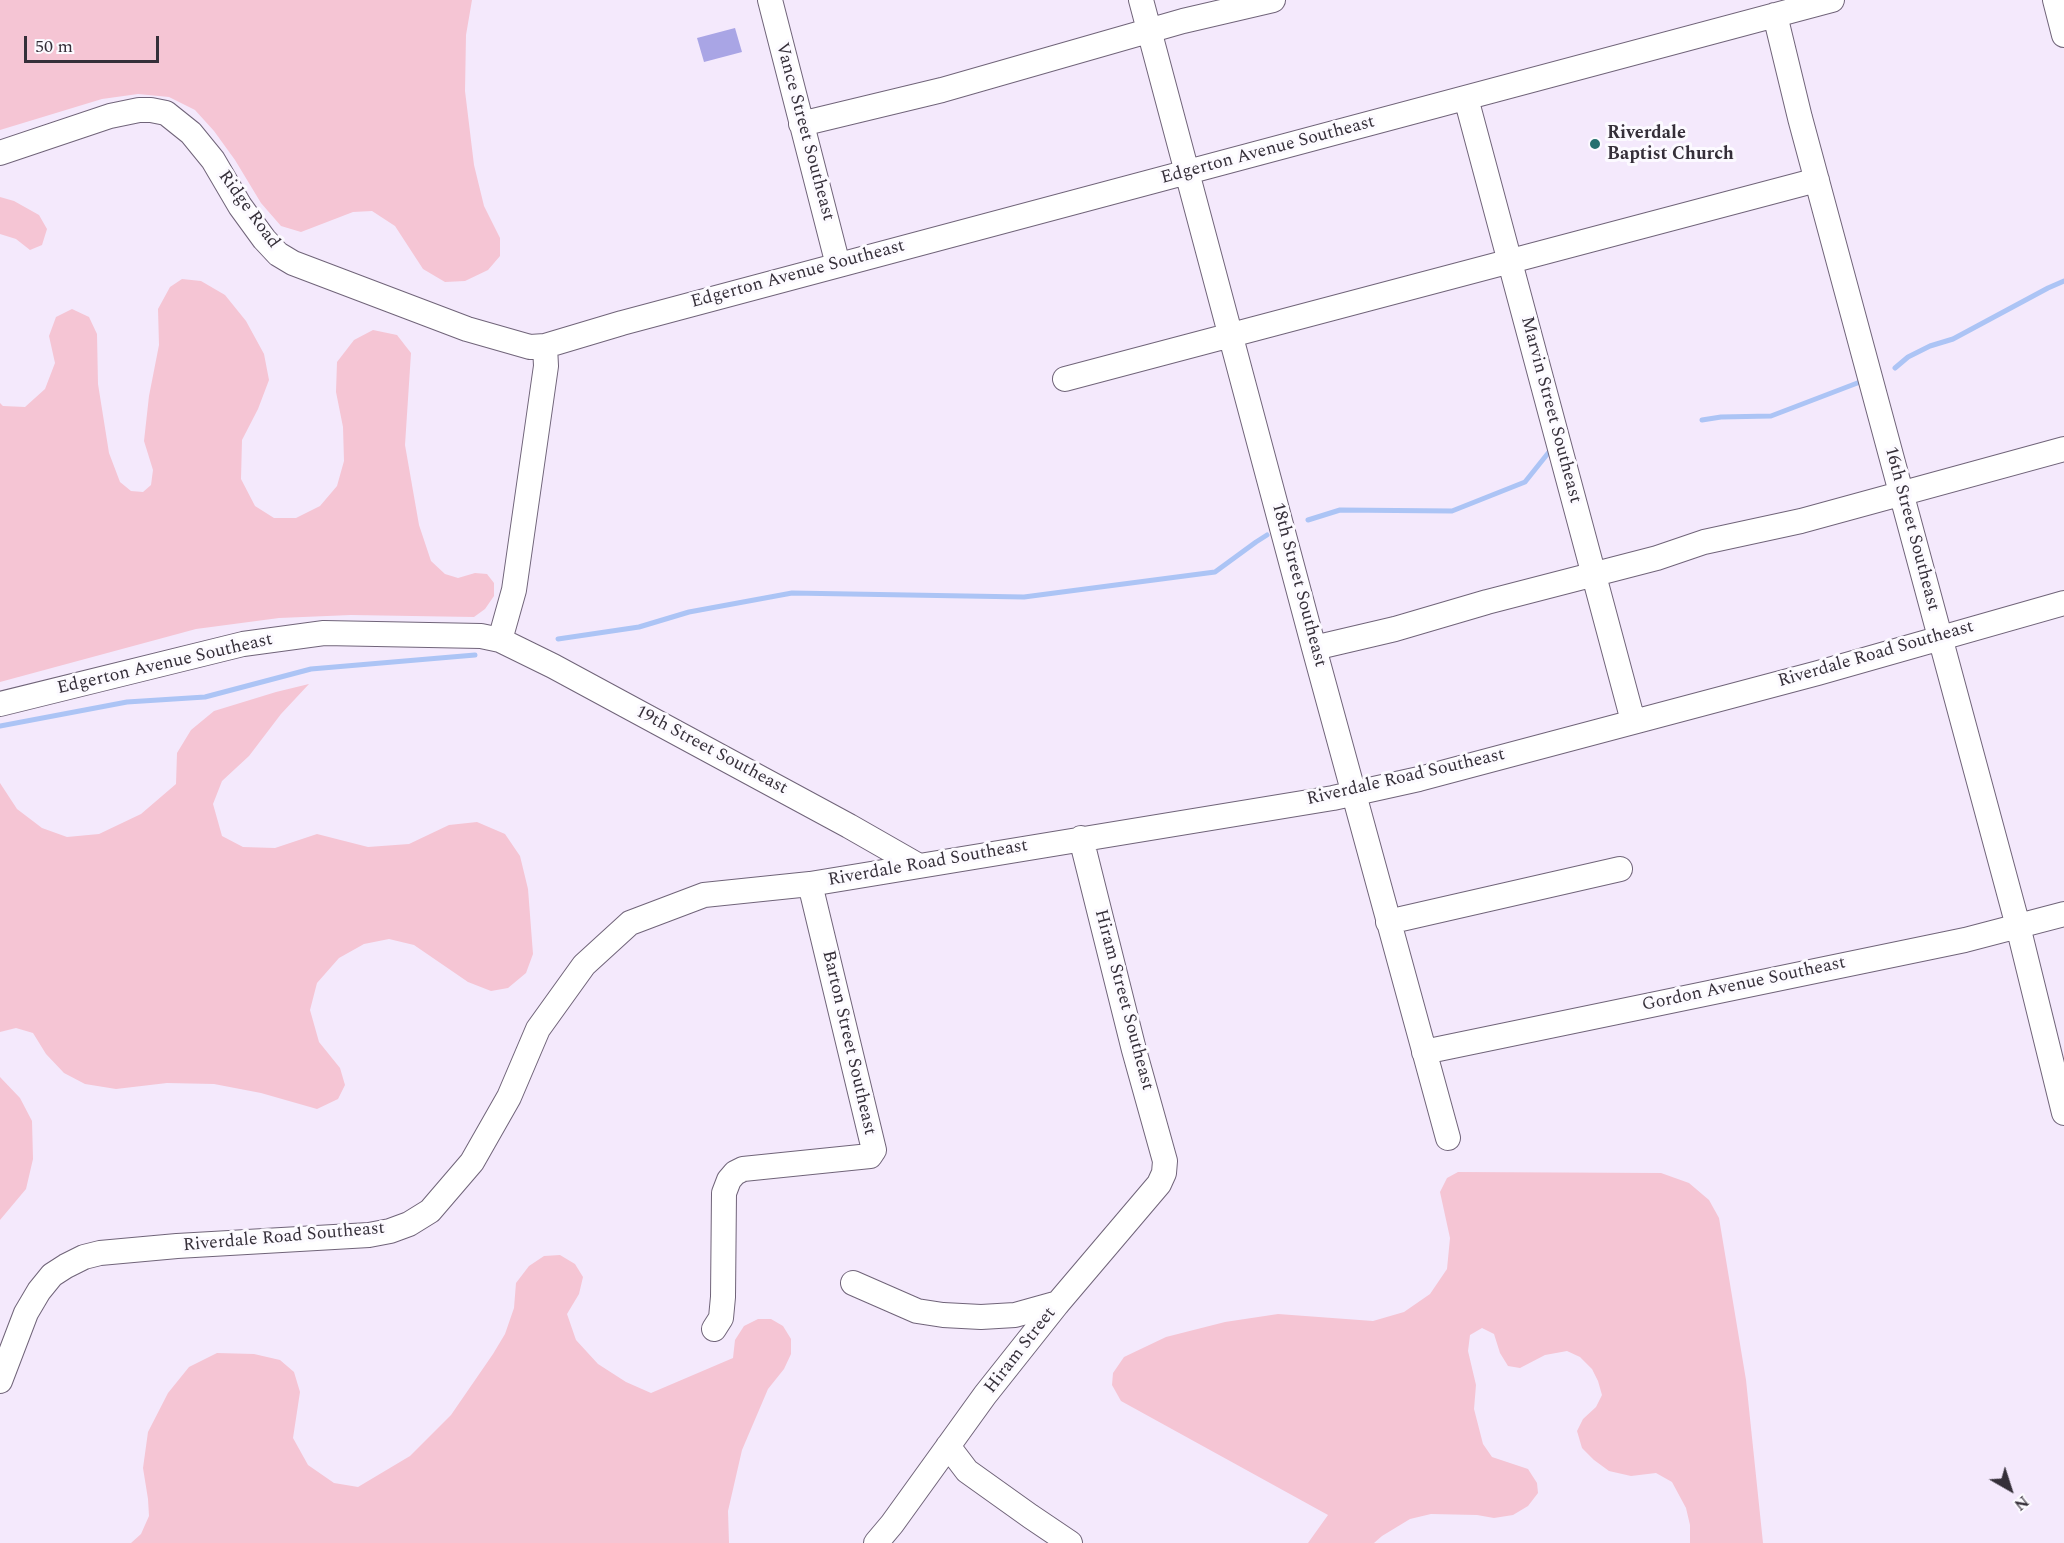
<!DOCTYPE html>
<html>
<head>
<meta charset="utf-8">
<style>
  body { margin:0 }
  #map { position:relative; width:2064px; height:1543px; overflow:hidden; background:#f4e9fc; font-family:Spectral,serif }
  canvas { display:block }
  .north { position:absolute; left:1980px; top:1459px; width:60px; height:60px; -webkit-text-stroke:4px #fcfaff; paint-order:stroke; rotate:141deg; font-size:16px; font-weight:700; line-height:24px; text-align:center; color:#352f39 }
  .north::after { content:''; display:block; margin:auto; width:21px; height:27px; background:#352f39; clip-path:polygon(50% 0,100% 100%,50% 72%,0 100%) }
  .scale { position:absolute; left:24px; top:36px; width:135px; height:27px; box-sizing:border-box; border:3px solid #352f39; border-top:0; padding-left:8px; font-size:18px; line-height:21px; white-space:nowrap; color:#352f39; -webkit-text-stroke:4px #fcfaff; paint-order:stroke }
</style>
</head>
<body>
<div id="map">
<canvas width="2064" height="1543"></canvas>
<div class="north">N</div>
<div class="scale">50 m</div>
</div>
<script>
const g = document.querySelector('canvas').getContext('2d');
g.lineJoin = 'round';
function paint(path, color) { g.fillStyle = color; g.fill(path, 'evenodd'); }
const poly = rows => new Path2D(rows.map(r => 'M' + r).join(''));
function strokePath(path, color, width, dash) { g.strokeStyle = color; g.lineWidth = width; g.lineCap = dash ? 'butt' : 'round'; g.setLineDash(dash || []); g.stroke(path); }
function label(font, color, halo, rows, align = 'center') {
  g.font = font + ' Spectral,serif'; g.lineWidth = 6; g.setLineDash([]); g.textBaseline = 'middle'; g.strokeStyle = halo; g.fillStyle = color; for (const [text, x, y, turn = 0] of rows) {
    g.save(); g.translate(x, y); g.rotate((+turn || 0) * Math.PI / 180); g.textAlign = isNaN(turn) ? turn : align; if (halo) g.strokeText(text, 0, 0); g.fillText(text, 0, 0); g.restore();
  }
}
paint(poly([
  [0,0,472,0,466,35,465,91,474,165,484,206,500,238,500,256,488,270,465,281,445,282,423,269,395,226,372,211,353,212,301,232,281,226,261,203,235,160,214,131,195,110,169,97,138,94,102,99,0,130],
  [0,197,14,201,39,215,47,229,42,245,30,250,16,239,0,234],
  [182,279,201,281,225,295,246,321,264,354,269,380,258,409,242,440,241,479,255,506,274,518,296,518,320,506,337,486,344,461,343,427,336,392,337,362,354,340,373,330,397,335,411,353,405,445,419,525,431,561,445,574,458,578,475,573,487,574,494,583,494,596,485,609,474,617,351,615,279,618,196,629,0,682,0,403,3,406,25,407,45,389,55,363,49,336,56,317,72,309,89,317,97,334,98,384,109,453,120,482,131,491,143,492,151,485,153,470,144,441,149,396,159,345,158,309,170,287],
  [309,684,281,714,249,756,222,781,213,804,222,836,243,847,275,848,317,834,368,847,409,844,449,825,477,822,505,834,520,856,528,889,533,954,526,973,508,988,491,991,468,982,414,945,389,939,364,944,339,958,317,983,310,1010,319,1042,340,1068,345,1085,338,1099,317,1109,261,1093,214,1084,167,1083,116,1089,85,1084,64,1073,46,1054,33,1033,16,1028,0,1032,0,783,17,809,42,828,67,837,99,834,141,814,176,784,177,753,191,730,214,711,276,692],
  [0,1077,20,1098,32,1121,33,1159,26,1189,0,1220],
  [1458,1172,1661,1173,1689,1183,1709,1200,1719,1218,1746,1380,1763,1543,1690,1543,1690,1525,1686,1508,1672,1482,1656,1473,1631,1476,1609,1471,1594,1460,1582,1448,1577,1431,1583,1419,1596,1407,1602,1395,1598,1381,1592,1369,1580,1357,1567,1351,1545,1355,1520,1368,1508,1366,1500,1353,1494,1334,1482,1328,1470,1335,1468,1351,1476,1385,1474,1409,1483,1444,1492,1457,1528,1469,1537,1483,1538,1493,1528,1506,1513,1515,1494,1518,1477,1515,1431,1514,1410,1519,1382,1536,1374,1543,1308,1543,1328,1515,1121,1401,1112,1385,1113,1373,1124,1357,1166,1337,1225,1322,1278,1314,1373,1321,1404,1312,1430,1294,1447,1269,1450,1238,1440,1192,1447,1178],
  [560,1255,575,1264,583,1277,579,1294,567,1314,576,1340,598,1364,626,1382,651,1393,733,1358,735,1340,744,1326,758,1319,771,1319,783,1326,791,1339,791,1354,784,1369,768,1389,742,1450,728,1511,729,1543,131,1543,141,1534,149,1516,148,1499,143,1468,148,1432,168,1393,189,1367,217,1353,254,1354,280,1360,294,1372,300,1392,293,1438,308,1465,334,1483,358,1487,410,1456,451,1415,493,1354,505,1334,514,1308,516,1283,529,1266,544,1256]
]), '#f5c5d4');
strokePath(poly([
  [1895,368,1908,357,1930,346,1953,339,2048,288,2064,281],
  [1702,420,1721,417,1771,416,1860,382],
  [1308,520,1340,510,1452,511,1525,482,1549,452],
  [558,639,639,627,689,612,792,593,1024,597,1215,572,1256,542,1267,535],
  [0,726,127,702,205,697,311,669,475,655]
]), '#acc4f5', 5);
paint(poly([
  [735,28,742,52,704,62,697,38]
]), '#a9a5e5');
const minor = poly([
  [770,0,838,265],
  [1141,0,1314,648,1448,1138],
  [2055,0,2064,35],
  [1775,15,1800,118,2018,926,2064,1113],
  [1466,98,1633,721],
  [801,124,942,90,1183,21,1273,0],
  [0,153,110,116,139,110,151,110,166,113,191,133,213,160,240,206,264,239,278,254,293,263,467,329,530,347,545,346,622,323,1832,0],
  [1065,379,1817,180],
  [500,640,514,590,546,366,545,346],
  [1314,648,1395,629,1487,602,1657,558,1704,542,1801,521,2064,449],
  [0,704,243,644,324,633,481,636,500,640,553,666,849,826,919,866],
  [1388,922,1620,869],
  [1424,1052,1965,940,2064,914],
  [853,1283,917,1311,943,1315,981,1317,1015,1315,1058,1303],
  [714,1329,721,1318,723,1297,724,1193,729,1180,735,1173,743,1169,870,1156,874,1150,810,884],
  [0,1381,26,1313,39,1291,52,1275,66,1266,84,1257,100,1253,177,1246,369,1235,390,1231,409,1224,430,1211,472,1162,509,1097,538,1029,584,965,630,923,704,895,810,884,1333,798,1419,779,1818,673,2064,603],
  [948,1446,967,1471,1030,1516,1070,1543],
  [876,1543,892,1524,985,1395,1058,1303,1159,1184,1164,1173,1165,1161,1134,1050,1081,838]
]);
strokePath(minor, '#706479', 26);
strokePath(minor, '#fff', 24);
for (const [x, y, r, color] of [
  [1595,144,6,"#25706f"]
]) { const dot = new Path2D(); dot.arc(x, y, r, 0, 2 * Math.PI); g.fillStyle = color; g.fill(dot); strokePath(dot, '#fcfaff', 2); }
label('18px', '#352f39', '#fcfaff', [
  ["Vance Street Southeast",804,132,75],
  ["Edgerton Avenue Southeast",1268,151,-15],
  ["Ridge Road",248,210,54],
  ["Edgerton Avenue Southeast",798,275,-15],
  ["Marvin Street Southeast",1550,410,75],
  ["16th Street Southeast",1911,529,75],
  ["18th Street Southeast",1298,585,75],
  ["Riverdale Road Southeast",1876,655,-16],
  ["Edgerton Avenue Southeast",165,665,-13],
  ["19th Street Southeast",711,751,28],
  ["Riverdale Road Southeast",1406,778,-13],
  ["Riverdale Road Southeast",928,864,-10],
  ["Gordon Avenue Southeast",1744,985,-12],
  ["Hiram Street Southeast",1123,1000,75],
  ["Barton Street Southeast",848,1043,77],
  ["Riverdale Road Southeast",284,1238,-5],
  ["Hiram Street",1021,1351,-52]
]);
label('bold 18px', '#352f39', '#fcfaff', [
  ["Riverdale",1607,134],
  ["Baptist Church",1607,155]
], 'left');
</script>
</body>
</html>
